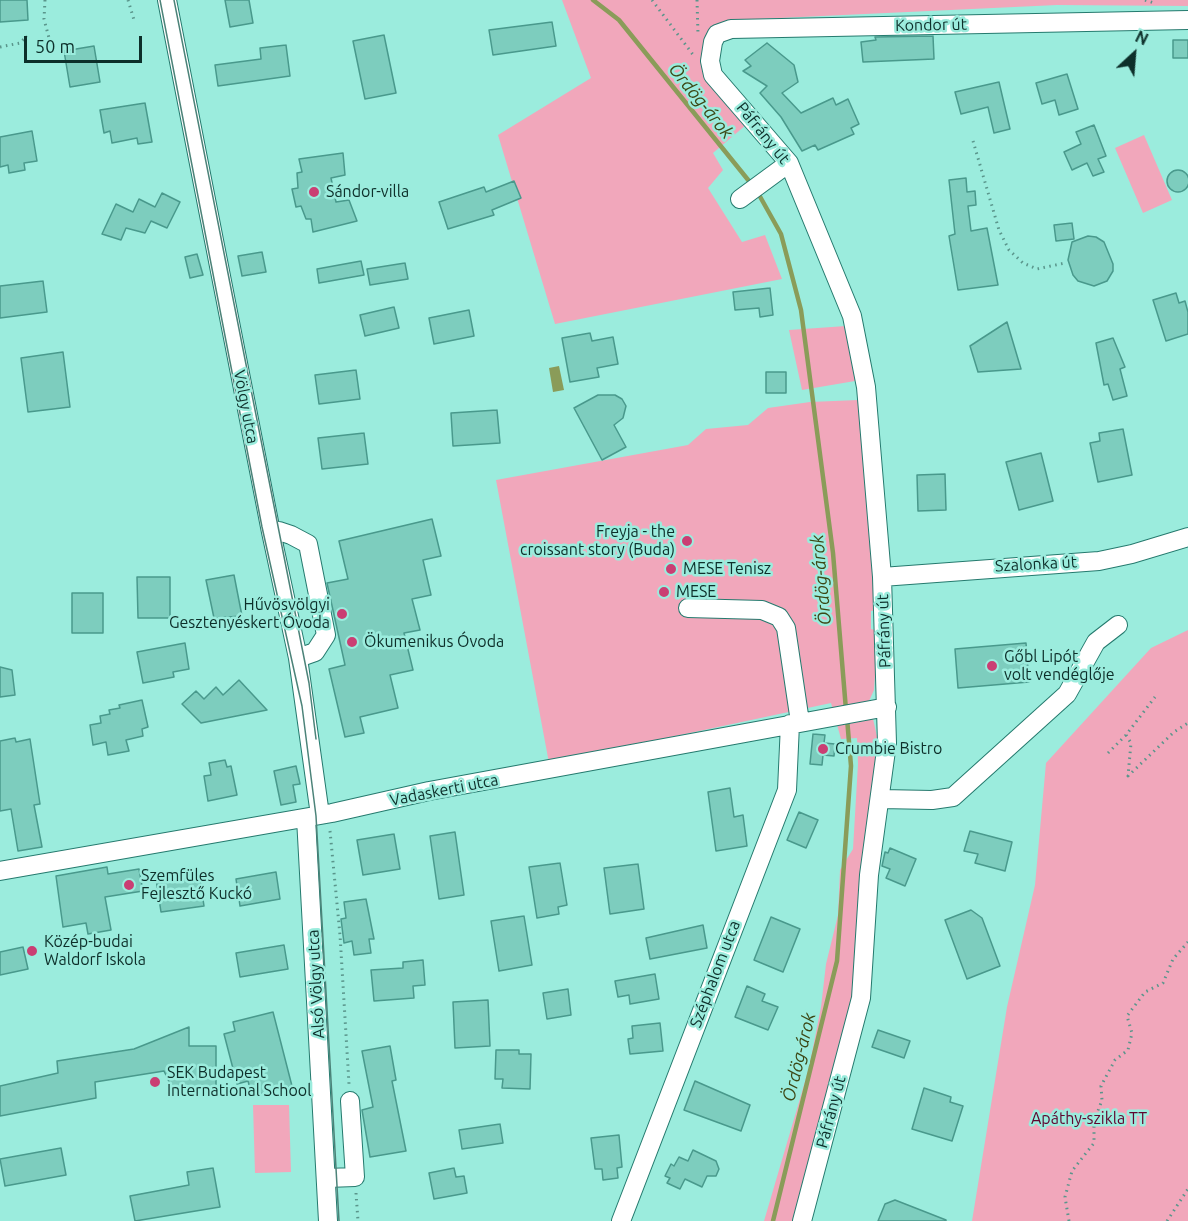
<!DOCTYPE html>
<html>
<head>
<meta charset="utf-8">
<style>
  body { margin:0 }
  #map { position:relative; width:1188px; height:1221px; overflow:hidden; background:#9becdd; font-family:Ubuntu,sans-serif }
  canvas { display:block }
  .north { position:absolute; left:1104px; top:24px; width:60px; height:60px; -webkit-text-stroke:4px #9becdd; paint-order:stroke; rotate:26deg; font-size:16px; font-weight:700; line-height:24px; text-align:center; color:#0d2f2a }
  .north::after { content:''; display:block; margin:auto; width:21px; height:27px; background:#0d2f2a; clip-path:polygon(50% 0,100% 100%,50% 72%,0 100%) }
  .scale { position:absolute; left:24px; top:36px; width:118px; height:27px; box-sizing:border-box; border:3px solid #0d2f2a; border-top:0; padding-left:8px; font-size:18px; line-height:21px; white-space:nowrap; color:#0d2f2a; -webkit-text-stroke:4px #9becdd; paint-order:stroke }
</style>
</head>
<body>
<div id="map">
<canvas width="1188" height="1221"></canvas>
<div class="north">N</div>
<div class="scale">50 m</div>
</div>
<script>
const g = document.querySelector('canvas').getContext('2d');
g.lineJoin = 'round';
function paint(path, color) { g.fillStyle = color; g.fill(path, 'evenodd'); }
const poly = rows => new Path2D(rows.map(r => 'M' + r).join(''));
function strokePath(path, color, width, dash) { g.strokeStyle = color; g.lineWidth = width; g.lineCap = dash ? 'butt' : 'round'; g.setLineDash(dash || []); g.stroke(path); }
function label(font, color, halo, rows, align = 'center') {
  g.font = font + ' Ubuntu,sans-serif'; g.lineWidth = 5; g.setLineDash([]); g.textBaseline = 'middle'; g.strokeStyle = halo; g.fillStyle = color; for (const [text, x, y, turn = 0] of rows) {
    g.save(); g.translate(x, y); g.rotate((+turn || 0) * Math.PI / 180); g.textAlign = isNaN(turn) ? turn : align; if (halo) g.strokeText(text, 0, 0); g.fillText(text, 0, 0); g.restore();
  }
}
paint(poly([
  [562,0,1188,0,1188,6,1057,5,737,20,708,51,746,125,713,153,723,170,708,188,742,242,765,235,782,279,555,324,498,135,591,78],
  [1144,135,1172,200,1143,213,1115,148],
  [846,326,855,381,802,390,789,330],
  [858,400,873,539,876,610,871,611,871,629,878,631,874,690,869,701,878,741,879,782,856,1000,794,1221,764,1221,809,1068,821,1007,826,964,838,915,840,870,853,849,858,764,857,738,841,739,831,703,549,763,496,480,688,445,706,429,748,425,768,408,810,402],
  [1188,630,1188,1221,972,1221,1007,1007,1035,885,1046,763,1151,648],
  [253,1105,289,1105,291,1172,255,1173]
]), '#f1a7bb');
paint(poly([
  [559,366,564,390,553,392,549,368]
]), '#8a9c59');
strokePath(poly([
  [593,0,619,20,753,186],
  [758,193,781,234,801,310,833,553,846,710],
  [773,1221,837,961,851,766,847,718]
]), '#8a9c59', 4.5);
const building = poly([
  [0,0,27,0,28,20,0,22,0,0],
  [225,0,249,0,253,23,230,27,225,0],
  [552,22,556,46,493,55,489,30,552,22],
  [384,35,396,93,365,99,353,41,384,35],
  [933,36,934,59,863,62,861,42,876,40,875,37,933,36],
  [1173,40,1188,40,1188,58,1173,58,1173,40],
  [767,43,794,65,798,82,782,93,801,113,833,98,836,105,848,99,859,124,851,128,854,134,818,150,815,145,802,151,781,117,760,93,767,86,743,71,751,66,745,60,767,43],
  [286,45,290,76,218,86,215,65,261,59,260,48,286,45],
  [94,46,100,82,70,87,64,51,94,46],
  [1067,74,1078,109,1059,115,1055,100,1042,104,1036,83,1067,74],
  [999,82,1010,129,994,133,988,107,961,114,955,92,999,82],
  [145,103,152,142,138,144,137,138,112,143,110,131,104,133,100,110,145,103],
  [1094,125,1106,156,1098,159,1104,172,1093,176,1087,163,1072,170,1064,152,1081,144,1076,132,1094,125],
  [32,131,37,161,24,163,25,170,9,173,8,165,0,167,0,137,32,131],
  [343,153,345,175,331,178,336,202,349,200,357,221,313,232,311,219,306,219,301,206,296,207,292,189,298,188,297,173,302,172,299,159,343,153],
  '1167 181a11 11 0 1 1 22 0a11 11 0 1 1-22 0Z',
  [966,178,967,192,975,191,976,205,968,206,971,231,987,228,998,285,958,290,949,236,955,234,949,180,966,178],
  [514,181,521,198,492,210,494,215,448,229,439,202,484,187,486,192,514,181],
  [162,193,180,202,167,228,151,221,145,233,126,228,121,240,102,234,116,204,133,212,139,199,155,207,162,193],
  [1072,223,1074,239,1056,241,1054,225,1072,223],
  [1088,236,1096,237,1104,242,1113,264,1113,271,1107,281,1094,286,1078,281,1073,275,1068,260,1072,242,1088,236],
  [262,252,266,272,242,276,238,256,262,252],
  [197,254,203,275,190,278,185,257,197,254],
  [361,261,364,275,319,283,317,269,361,261],
  [405,263,408,279,370,285,367,269,405,263],
  [43,281,47,312,0,318,0,286,43,281],
  [770,288,773,315,760,317,759,308,735,310,733,292,770,288],
  [1176,293,1179,303,1185,301,1188,312,1188,334,1166,341,1153,300,1176,293],
  [394,307,399,328,365,336,360,315,394,307],
  [469,310,474,336,434,344,429,318,469,310],
  [1007,322,1021,369,978,372,970,346,1007,322],
  [590,333,592,341,613,337,618,364,597,368,599,377,570,382,562,338,590,333],
  [1113,338,1125,367,1120,369,1127,396,1113,400,1108,384,1104,385,1096,343,1113,338],
  [63,352,70,407,28,412,21,358,63,352],
  [356,370,360,399,319,404,315,375,356,370],
  [766,372,786,372,786,393,766,393,766,372],
  [598,395,615,395,622,399,626,406,623,418,614,425,626,447,602,460,574,408,598,395],
  [497,410,500,443,453,446,451,413,497,410],
  [1123,429,1132,475,1098,482,1090,443,1100,441,1099,433,1123,429],
  [364,433,368,464,322,469,318,438,364,433],
  [1041,453,1053,501,1019,510,1006,462,1041,453],
  [945,474,946,510,918,511,917,475,945,474],
  [432,519,441,556,423,560,431,595,412,599,420,630,404,633,413,670,390,675,398,708,360,717,364,733,345,737,329,669,345,665,327,583,348,579,339,541,432,519],
  [234,575,242,616,214,618,206,580,234,575],
  [137,577,170,577,170,618,138,618,137,577],
  [72,593,103,593,103,633,72,633,72,593],
  [185,643,189,669,173,672,174,677,143,683,137,652,185,643],
  [1026,643,1029,682,958,688,955,649,1026,643],
  [0,667,12,670,15,695,0,697,0,667],
  [239,680,267,710,201,723,182,704,196,691,204,699,216,687,223,695,239,680],
  [142,700,148,727,142,729,143,736,126,740,129,751,108,755,106,742,93,745,90,725,101,723,100,716,110,714,109,710,120,708,119,705,142,700],
  [813,734,825,735,824,743,835,744,834,756,823,755,822,765,810,764,813,734],
  [15,738,16,742,30,739,40,804,34,805,42,847,18,851,11,809,0,811,0,741,15,738],
  [225,760,227,767,231,766,237,795,208,801,204,776,211,775,209,763,225,760],
  [296,766,300,784,293,785,296,802,281,805,274,771,296,766],
  [730,788,734,817,743,815,747,846,716,851,708,792,730,788],
  [799,812,818,820,806,848,787,840,799,812],
  [970,831,1012,842,1005,871,975,863,978,854,964,851,970,831],
  [455,832,464,895,439,899,430,836,455,832],
  [394,834,400,869,363,875,357,840,394,834],
  [890,848,916,859,905,886,886,878,890,869,882,866,885,852,888,853,890,848],
  [560,863,567,905,558,907,559,914,537,918,529,867,560,863],
  [638,864,644,909,610,914,604,868,638,864],
  [107,867,108,874,139,869,143,891,105,897,111,930,88,934,86,923,63,927,56,876,107,867],
  [276,872,280,899,240,906,236,879,276,872],
  [199,873,204,906,161,912,156,879,199,873],
  [366,899,374,939,369,939,371,953,354,955,352,941,344,943,341,919,346,918,344,902,366,899],
  [971,910,982,918,1000,966,967,979,945,920,971,910],
  [524,916,532,965,499,971,491,921,524,916],
  [771,917,800,929,783,972,754,960,771,917],
  [703,925,707,948,650,959,646,938,703,925],
  [284,945,288,969,240,977,236,953,284,945],
  [23,947,28,969,0,975,0,952,23,947],
  [423,960,425,985,413,986,414,998,374,1001,371,970,403,968,403,962,423,960],
  [655,974,659,999,630,1004,629,995,618,997,615,981,655,974],
  [747,986,765,994,762,1001,778,1007,768,1030,735,1017,747,986],
  [568,989,571,1015,547,1019,543,993,568,989],
  [488,1000,490,1046,455,1048,453,1002,488,1000],
  [273,1012,292,1086,252,1096,248,1081,237,1084,224,1034,235,1031,233,1022,273,1012],
  [660,1023,663,1051,630,1054,628,1039,633,1038,632,1026,660,1023],
  [189,1027,189,1046,216,1046,216,1088,172,1088,164,1071,95,1082,96,1098,0,1116,0,1086,58,1073,57,1061,134,1049,189,1027],
  [878,1030,910,1041,904,1058,872,1047,878,1030],
  [390,1046,396,1080,392,1081,406,1151,370,1157,362,1110,373,1107,362,1051,390,1046],
  [496,1050,519,1050,519,1054,531,1054,530,1089,502,1088,503,1079,495,1079,496,1050],
  [695,1081,750,1105,741,1131,684,1110,695,1081],
  [924,1088,951,1097,950,1102,963,1106,952,1141,912,1129,924,1088],
  [500,1124,503,1143,462,1149,459,1130,500,1124],
  [619,1135,622,1167,617,1168,618,1178,603,1180,602,1169,595,1169,591,1138,619,1135],
  [61,1148,66,1175,5,1186,0,1159,61,1148],
  [693,1150,716,1161,719,1169,716,1176,707,1176,702,1187,685,1179,680,1189,667,1183,670,1178,665,1176,671,1164,674,1166,679,1157,688,1161,693,1150],
  [213,1168,220,1207,135,1221,130,1196,189,1185,187,1172,213,1168],
  [454,1168,456,1177,464,1176,467,1193,434,1199,429,1173,454,1168],
  [895,1200,946,1220,946,1221,878,1221,885,1204,895,1200]
]);
paint(building, '#7dcdbe');
strokePath(building, '#49998c', 1.5);
const minor = poly([
  [167,0,271,532,298,658,320,815],
  [740,199,789,163],
  [271,532,279,531,291,535,308,544,326,635,315,652,298,658],
  [882,577,1099,561,1132,554,1188,537],
  [688,608,762,610,779,617,786,628,800,722],
  [881,799,932,800,953,797,1067,694,1096,642,1118,625],
  [306,818,328,1221],
  [0,871,332,813,429,791,887,707],
  [327,1178,355,1177,350,1101],
  [621,1221,787,790,790,724],
  [802,1221,861,998,869,875,887,743,882,577,866,387,852,316,789,163,713,75,710,61,713,42,717,34,731,29,1188,20]
]);
strokePath(minor, '#257a6e', 20);
strokePath(poly([
  [45,0,44,19,49,38],
  [128,0,134,20],
  [652,0,694,56],
  [697,0,698,34],
  [1145,0,1154,3],
  [0,47,20,43,27,36],
  [973,141,999,230,1009,250,1023,263,1037,269,1065,263],
  [1126,735,1131,743,1128,776,1174,732,1188,723],
  [1108,753,1126,735,1155,697],
  [330,831,340,935,349,1084],
  [356,1193,358,1221],
  [1069,1221,1065,1197,1072,1171,1094,1143,1094,1122,1102,1100,1101,1086,1115,1060,1128,1050,1132,1033,1127,1016,1145,992,1163,983,1173,959,1188,942],
  [1167,1221,1188,1189]
]), '#5a958b', 3, [1.5, 4.5]);
strokePath(minor, '#fff', 18);
strokePath(poly([
  [160,0,262,527,302,706,316,816,339,1221],
  [174,0,309,683,316,739]
]), '#4c8379', 1.5);
for (const [x, y, r, color] of [
  [314,192,6,"#ca3e73"],
  [687,541,6,"#ca3e73"],
  [671,569,6,"#ca3e73"],
  [664,592,6,"#ca3e73"],
  [342,614,6,"#ca3e73"],
  [352,642,6,"#ca3e73"],
  [992,666,6,"#ca3e73"],
  [823,749,6,"#ca3e73"],
  [129,885,6,"#ca3e73"],
  [32,951,6,"#ca3e73"],
  [155,1082,6,"#ca3e73"]
]) { const dot = new Path2D(); dot.arc(x, y, r, 0, 2 * Math.PI); g.fillStyle = color; g.fill(dot); strokePath(dot, '#9becdd', 2); }
label('16px', '#0d2f2a', '#9becdd', [
  ["Kondor út",931,25,-1],
  ["Páfrány út",763,133,51],
  ["Völgy utca",246,407,79],
  ["Szalonka út",1036,564,-3],
  ["Páfrány út",884,631,-92],
  ["Vadaskerti utca",444,790,-11],
  ["Széphalom utca",715,974,-69],
  ["Alsó Völgy utca",316,984,-93],
  ["Páfrány út",831,1112,-75]
]);
label('16px', '#0d2f2a', '#9becdd', [
  ["Sándor-villa",326,192],
  ["Freyja - the",675,532,"right"],
  ["croissant story (Buda)",675,550,"right"],
  ["MESE Tenisz",683,569],
  ["MESE",676,592],
  ["Hűvösvölgyi",330,605,"right"],
  ["Gesztenyéskert Óvoda",330,623,"right"],
  ["Ökumenikus Óvoda",364,642],
  ["Gőbl Lipót",1004,657],
  ["volt vendéglője",1004,675],
  ["Crumbie Bistro",835,749],
  ["Szemfüles",141,876],
  ["Fejlesztő Kuckó",141,894],
  ["Közép-budai",44,942],
  ["Waldorf Iskola",44,960],
  ["SEK Budapest",167,1073],
  ["International School",167,1091]
], 'left');
label('16px', '#5f052e', '#9becdd', [
  ["Apáthy-szikla TT",1089,1119]
]);
label('italic 18px', '#3c4816', '#9becdd', [
  ["Ördög-árok",701,101,51],
  ["Ördög-árok",821,580,-95],
  ["Ördög-árok",799,1057,-76]
]);
</script>
</body>
</html>
